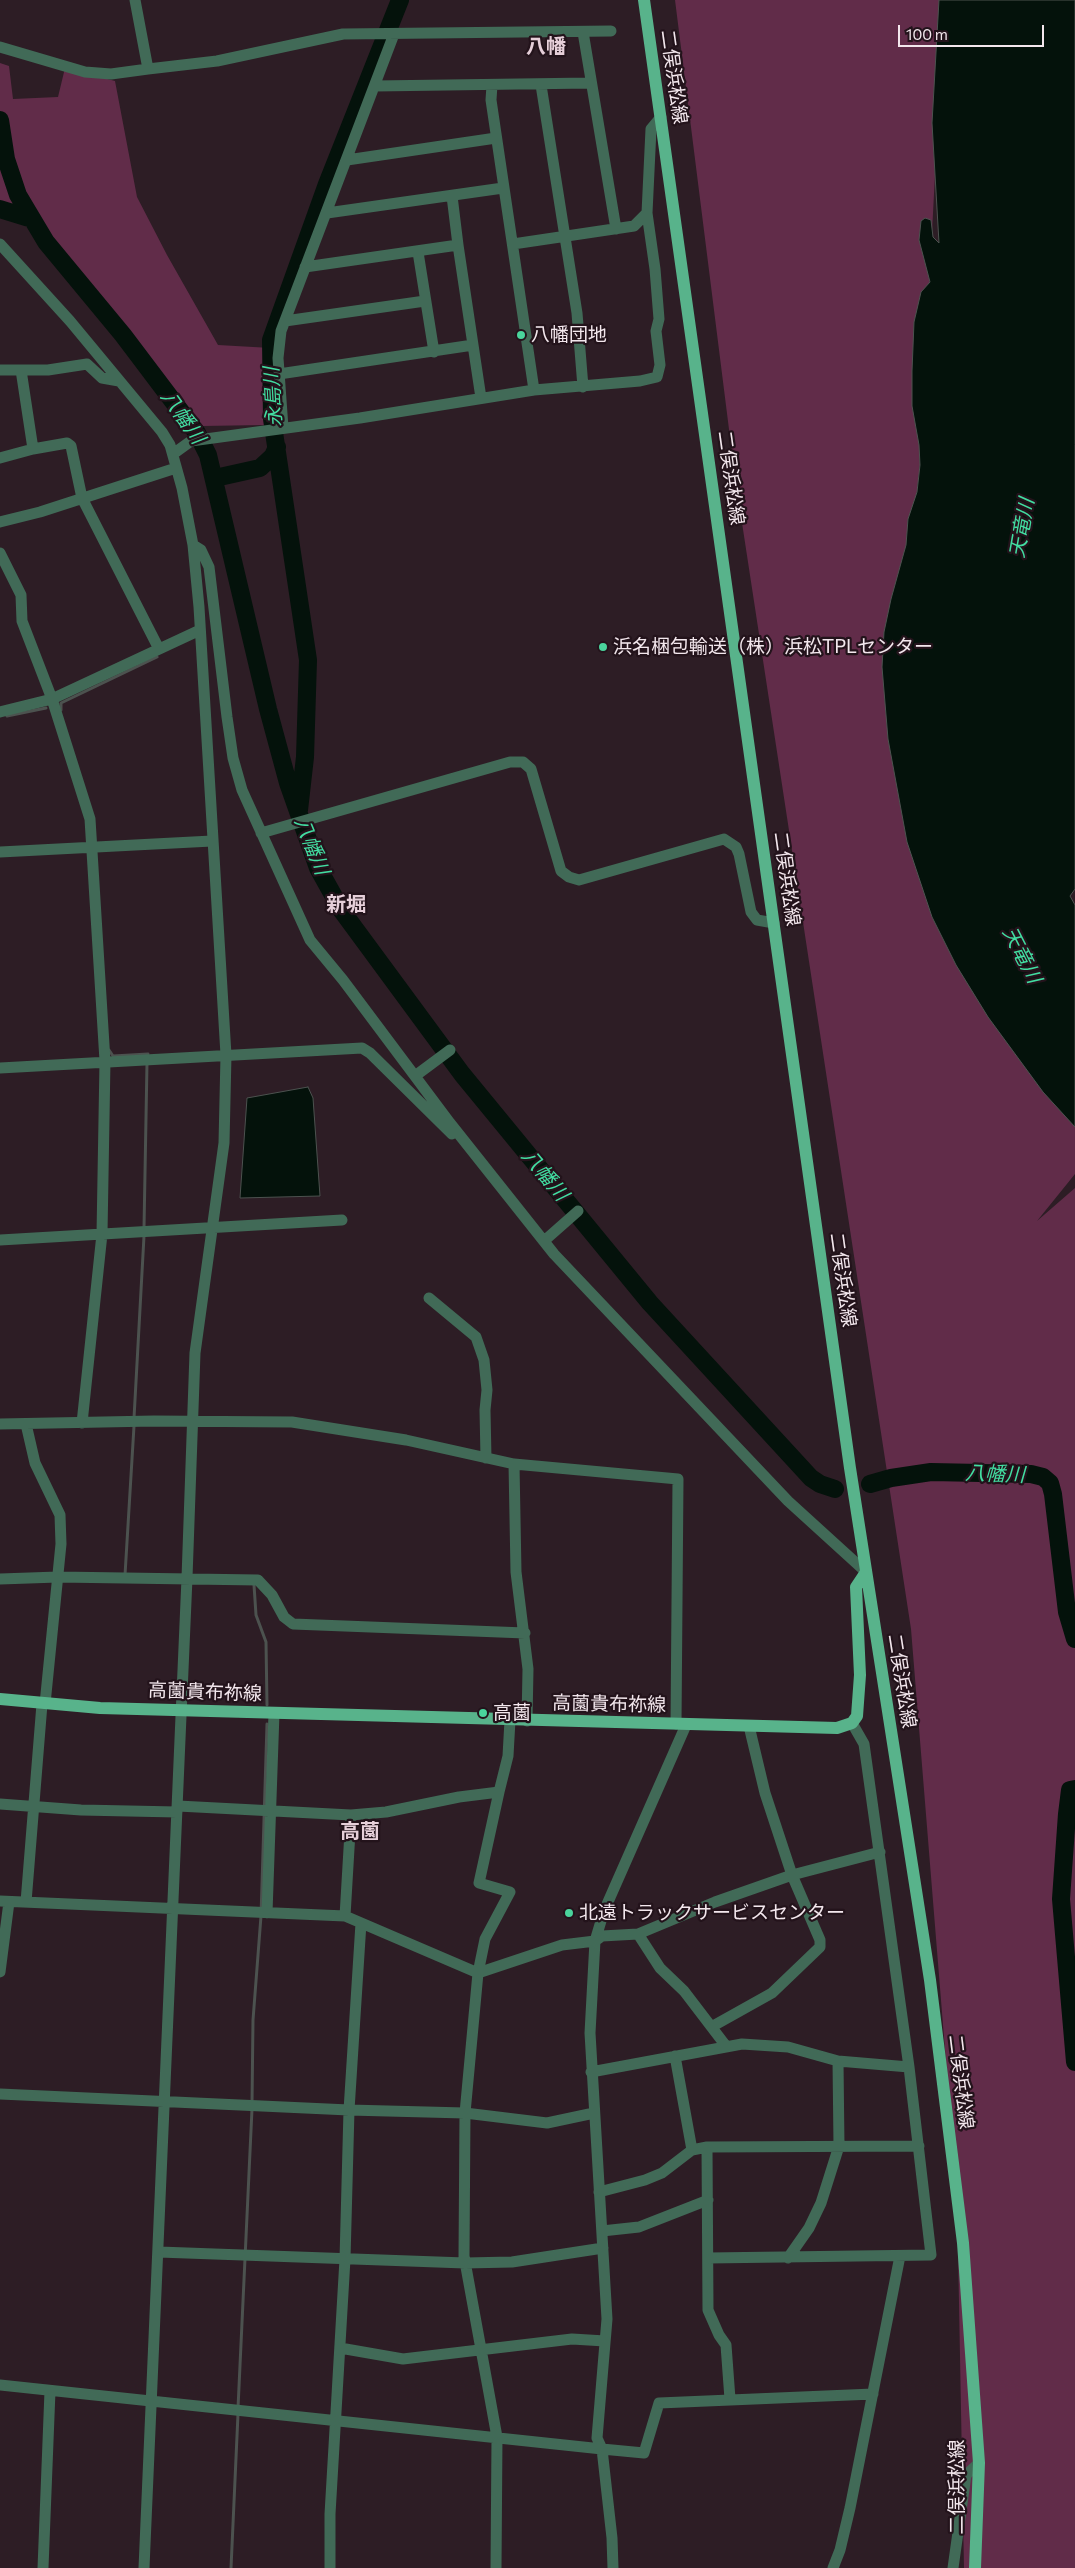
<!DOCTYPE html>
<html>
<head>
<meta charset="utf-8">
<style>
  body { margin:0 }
  #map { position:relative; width:1075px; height:2568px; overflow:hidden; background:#2d1d25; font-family:Commissioner,sans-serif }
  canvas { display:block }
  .scale { position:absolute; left:898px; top:25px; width:146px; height:22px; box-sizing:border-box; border:2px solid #f3e7ed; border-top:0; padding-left:6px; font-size:15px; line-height:18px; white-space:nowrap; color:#f3e7ed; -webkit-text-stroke:4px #23131b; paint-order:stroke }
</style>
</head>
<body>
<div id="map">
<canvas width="1075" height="2568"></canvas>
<div class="scale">100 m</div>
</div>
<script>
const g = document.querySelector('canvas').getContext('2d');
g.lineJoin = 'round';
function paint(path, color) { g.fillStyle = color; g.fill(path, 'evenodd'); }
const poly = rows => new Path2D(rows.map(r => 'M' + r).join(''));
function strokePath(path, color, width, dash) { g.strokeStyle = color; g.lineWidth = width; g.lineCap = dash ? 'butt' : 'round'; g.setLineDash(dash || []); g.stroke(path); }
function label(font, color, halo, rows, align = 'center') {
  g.font = font + ' Commissioner,"Noto Sans JP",sans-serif'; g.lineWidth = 4.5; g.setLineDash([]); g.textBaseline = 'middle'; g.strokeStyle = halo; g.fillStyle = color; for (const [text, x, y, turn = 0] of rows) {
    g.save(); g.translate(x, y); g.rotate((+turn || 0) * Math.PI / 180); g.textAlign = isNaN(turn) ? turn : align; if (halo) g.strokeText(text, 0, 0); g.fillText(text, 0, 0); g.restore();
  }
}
paint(poly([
  [675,0,944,0,920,465,888,739,1075,1123,1075,1174,1037,1221,1075,1188,1075,2568,964,2568,957,2198,911,1629,735,477],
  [0,63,9,66,13,99,58,97,65,68,115,81,137,197,167,255,218,345,271,348,264,425,202,426,63,251,0,209]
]), '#612c49');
const water = poly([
  [939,0,1075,0,1075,889,1070,896,1075,905,1075,1127,1043,1092,988,1017,956,965,932,917,907,842,888,739,882,667,884,632,891,599,906,545,908,519,917,492,920,465,919,445,912,406,912,371,914,322,921,292,930,282,919,240,921,221,925,218,931,220,933,237,939,243,932,123,939,0],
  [308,1087,313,1098,320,1196,240,1198,247,1098,308,1087]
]);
paint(water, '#04120b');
strokePath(water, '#4c524f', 1);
strokePath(poly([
  [61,710,61,703,157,657],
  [7,716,46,708],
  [109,1050,113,1056,148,1054],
  [144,1228,147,1063],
  [134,1418,144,1236],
  [125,1575,134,1426],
  [254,1585,256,1615,266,1642,267,1705],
  [252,2103,253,2020,261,1916,267,1724],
  [238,2408,252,2109],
  [231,2568,238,2414]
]), '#4c524f', 3);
strokePath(poly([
  [0,120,6,159,18,195,46,242,123,335,197,433,208,455,268,709,288,783,318,868,342,911,462,1074,650,1303,811,1478,820,1484,835,1489],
  [0,209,32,219],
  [215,478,260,468,273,456,277,447],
  [299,810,305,757,308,660,272,419,271,340,327,184,400,0],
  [870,1484,891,1478,931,1472,1031,1474,1043,1477,1050,1483,1053,1494,1067,1612,1075,1639],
  [1075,1789,1070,1790,1067,1814,1061,1899,1075,2062]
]), '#04120b', 18);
strokePath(poly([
  [135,0,148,69,217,61,343,34,611,31],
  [583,32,616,229],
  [0,47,85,72,111,74,148,69],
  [492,85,491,100,534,390],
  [541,85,577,313,583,387],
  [375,86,590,83],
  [347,160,496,138],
  [452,196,458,245],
  [327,213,503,188],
  [0,244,70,321,162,432,170,445,182,488,193,545,201,550,209,567,227,717,233,758,242,790,310,940,343,980,450,1123,554,1254,788,1501,866,1572],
  [513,244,634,226,647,213],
  [418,252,434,352],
  [305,267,458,245,481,398],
  [285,321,425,301],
  [0,370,48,370,87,364,102,378,119,381],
  [279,374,473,345],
  [283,428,278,358,281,331,394,34],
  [33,449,67,443,71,446,82,498,159,649],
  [173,454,191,441,360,418,534,390,640,381,657,377,660,365,656,331,659,319,655,269,647,213,651,129,661,117],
  [0,458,33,449,21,370],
  [0,522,40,512,176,468],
  [0,553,21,595,22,621,52,699,90,819,105,1061,102,1234,82,1423],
  [0,712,52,699,200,630],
  [261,833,510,762,523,762,531,769,561,871,569,877,579,880,724,839,736,847,739,854,751,912,757,920,774,923],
  [0,852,212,841],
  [0,1068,362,1048,370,1053,452,1134],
  [415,1076,450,1050],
  [0,1240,342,1220],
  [544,1241,578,1211],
  [429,1298,476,1337,484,1360,487,1390,485,1410,486,1458],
  [0,1424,154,1421,292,1422,406,1440,514,1464,678,1479,676,1724],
  [26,1424,35,1463,60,1515,61,1544,45,1704],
  [514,1464,516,1572,528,1669,527,1721],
  [0,1579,58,1577,258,1580,272,1595,284,1617,293,1624,525,1633],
  [686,1725,604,1911,595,1941,590,2033,607,2319,597,2438,602,2449,644,2453,659,2403,873,2394],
  [0,1804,81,1810,177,1812],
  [178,1806,351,1815,386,1812,459,1797,499,1792,508,1756,510,1720],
  [0,1901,345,1916,478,1973,562,1945,595,1941,602,1936,638,1934,660,1968,684,1991,726,2046],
  [26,1902,42,1704],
  [267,1913,274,1713],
  [345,1916,351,1815],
  [638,1934,715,1902,792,1875,880,1852],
  [0,1972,9,1902],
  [713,2026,772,1993,820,1947,820,1940,792,1875,765,1793,749,1726],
  [675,2056,692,2150],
  [591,2072,742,2044,788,2047,838,2061,909,2067],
  [0,2094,349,2110,465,2113,547,2123,594,2113],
  [707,2147,708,2310,719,2335,726,2345,730,2399],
  [599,2192,645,2180,662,2173,692,2150,707,2147,919,2146],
  [602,2231,639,2227,708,2200],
  [159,2252,465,2263,512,2262,603,2248],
  [708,2258,931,2255,909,2067,864,1744,852,1723],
  [788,2258,809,2228,821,2203,839,2146,838,2061],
  [340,2348,403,2359,572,2339,605,2341],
  [0,2385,602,2449,612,2538,613,2568],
  [43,2568,50,2391],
  [144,2568,187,1578,195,1353,224,1143,226,1055,199,607,193,545],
  [330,2568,330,2514,345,2259,349,2110,361,1923],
  [496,2568,497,2437,464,2256,465,2113,478,1973,485,1939,510,1892,479,1883,499,1792],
  [833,2568,840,2550,850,2508,900,2256],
  [953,2568,966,2475,979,2463]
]), '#416a57', 11);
strokePath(poly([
  [644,0,850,1468,930,1980,963,2243,979,2463,975,2568],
  [0,1699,100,1708,837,1728,852,1723,857,1716,860,1675,856,1587,866,1572]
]), '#58b38b', 12);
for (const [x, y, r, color] of [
  [521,335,5,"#4ad49c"],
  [603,647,5,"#4ad49c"],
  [483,1713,5,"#4ad49c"],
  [569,1913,5,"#4ad49c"]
]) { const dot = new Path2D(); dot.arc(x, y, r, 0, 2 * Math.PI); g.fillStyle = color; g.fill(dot); strokePath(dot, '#23131b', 2); }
label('19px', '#f3e7ed', '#23131b', [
  ["二俣浜松線",674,77,82],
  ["二俣浜松線",731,478,82],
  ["二俣浜松線",787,879,82],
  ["二俣浜松線",843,1280,82],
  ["二俣浜松線",902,1681,81],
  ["高薗貴布祢線",205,1692,2],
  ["高薗貴布祢線",609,1704,1],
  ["二俣浜松線",961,2082,83],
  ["二俣浜松線",957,2487,-90]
]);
label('19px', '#f3e7ed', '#23131b', [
  ["八幡団地",531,335],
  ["浜名梱包輸送（株）浜松TPLセンター",613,647],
  ["高薗",493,1713],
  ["北遠トラックサービスセンター",579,1913]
], 'left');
label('bold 20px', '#e6cfd9', '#23131b', [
  ["八幡",546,46],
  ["新堀",346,904],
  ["高薗",360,1831]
]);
label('italic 20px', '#42dda1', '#23131b', [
  ["永島川",273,397,-93],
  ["八幡川",183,417,55],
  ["天竜川",1022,528,-80],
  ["八幡川",312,846,68],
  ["天竜川",1022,955,63],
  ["八幡川",545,1175,50],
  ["八幡川",995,1474,2]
]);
</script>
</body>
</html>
